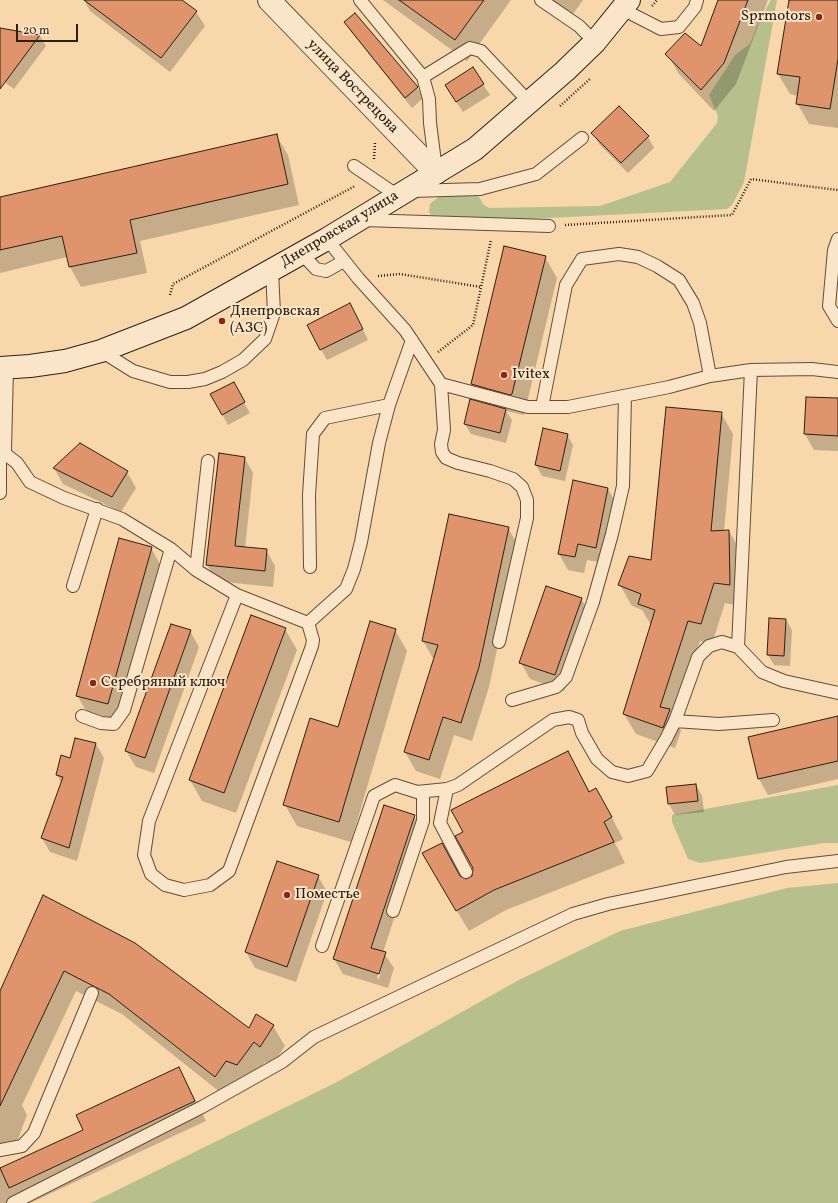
<!DOCTYPE html>
<html>
<head>
<meta charset="utf-8">
<style>
  body { margin:0 }
  #map { position:relative; width:838px; height:1203px; overflow:hidden; background:#f8d7aa; font-family:Vollkorn,serif }
  canvas { display:block }
  .scale { position:absolute; left:16px; top:24px; width:62px; height:18px; box-sizing:border-box; border:2px solid #2a2117; border-top:0; padding-left:5px; font-size:12px; line-height:14px; white-space:nowrap; color:#2a2117; -webkit-text-stroke:3px #fae5c8; paint-order:stroke }
</style>
</head>
<body>
<div id="map">
<canvas width="838" height="1203"></canvas>
<div class="scale">20 m</div>
</div>
<script>
const g = document.querySelector('canvas').getContext('2d');
g.lineJoin = 'round';
function paint(path, color) { g.fillStyle = color; g.fill(path, 'evenodd'); }
const poly = rows => new Path2D(rows.map(r => 'M' + r).join(''));
function strokePath(path, color, width, dash) { g.strokeStyle = color; g.lineWidth = width; g.lineCap = dash ? 'butt' : 'round'; g.setLineDash(dash || []); g.stroke(path); }
function label(font, color, halo, rows, align = 'center') {
  g.font = font + ' Vollkorn,serif'; g.lineWidth = 4; g.setLineDash([]); g.textBaseline = 'middle'; g.strokeStyle = halo; g.fillStyle = color; for (const [text, x, y, turn = 0] of rows) {
    g.save(); g.translate(x, y); g.rotate((+turn || 0) * Math.PI / 180); g.textAlign = isNaN(turn) ? turn : align; if (halo) g.strokeText(text, 0, 0); g.fillText(text, 0, 0); g.restore();
  }
}
paint(poly([
  [771,0,777,0,744,182,732,205,727,209,508,220,431,215,429,212,430,204,441,195,471,193,479,197,483,204,489,208,600,206,670,182,717,123,718,116,709,95,735,55,750,44,759,21],
  [838,785,838,843,824,843,700,863,688,859,672,822,672,815],
  [838,883,838,1203,91,1203,337,1082,519,980,620,931,787,888]
]), '#b7bf8d');
paint(poly([
  [84,0,180,0,196,12,205,26,170,72,90,11],
  [383,0,511,0,467,61],
  [538,0,583,0,568,21],
  [719,0,768,0,736,84,714,111,679,74,667,54,701,48],
  [790,0,838,0,838,128,809,124,797,103,798,96,790,94,778,74],
  [345,22,417,87,423,98,412,108,352,33],
  [0,29,40,36,46,46,14,89,0,79],
  [472,68,490,95,463,112,452,96],
  [593,133,648,137,654,148,628,173,599,144],
  [276,135,288,155,299,205,140,241,147,273,81,287,70,267,67,257,0,273,0,198],
  [545,257,557,278,524,415,506,411,512,420,506,443,471,434,465,424,484,404,472,384],
  [356,315,368,340,327,360,308,326],
  [239,394,250,413,228,425,222,414],
  [807,398,838,399,838,451,814,450,805,434],
  [721,413,733,434,724,531,729,531,741,552,741,606,725,603,712,644,700,641,675,719,681,731,675,748,636,734,624,714,651,625,642,610,632,606,620,585,652,561],
  [567,435,573,445,565,481,542,476,536,465],
  [219,455,244,457,253,473,245,548,266,550,275,566,273,587,216,581,207,565],
  [54,468,127,472,136,488,121,512,63,484],
  [608,489,617,505,605,563,587,560,584,573,568,570,559,554],
  [508,528,519,547,489,687,472,741,454,735,440,779,416,771,405,752,434,660,423,641],
  [151,548,160,564,117,720,86,711,77,695],
  [581,599,591,615,564,691,530,679,521,663],
  [786,620,792,630,790,666,774,665,768,655],
  [285,629,297,650,236,813,202,801,190,780],
  [395,630,407,651,351,842,297,826,285,805,339,728],
  [190,631,199,647,154,773,136,767,126,751],
  [838,717,838,779,768,795,759,779],
  [96,744,104,758,77,861,50,852,42,838,62,784,57,775,71,759],
  [568,752,590,792,608,810,623,839,615,843,625,863,506,910,469,931,435,874,460,877,465,880,474,876,474,869,464,833],
  [696,785,702,796,704,812,675,815,669,804,667,788],
  [414,816,423,831,383,952,394,968,388,988,343,974,334,959],
  [381,963,383,963,379,979,377,978],
  [318,876,327,892,296,982,255,968,246,952],
  [43,896,249,1030,273,1026,285,1046,272,1066,265,1062,248,1084,226,1097,122,1014,76,991,22,1105,27,1115,13,1153,0,1149,0,993],
  [179,1068,206,1121,30,1203,0,1203,0,1169,84,1130]
]), '#0003');
const building = poly([
  [84,0,182,0,197,11,161,58,84,0],
  [399,0,484,0,455,40,399,0],
  [718,0,748,0,724,63,701,90,665,54,685,33,701,46,718,0],
  [789,0,838,0,838,59,830,109,796,104,800,77,777,74,789,0],
  [355,13,418,87,405,98,344,22,355,13],
  [0,28,40,35,0,89,0,28],
  [473,67,484,84,456,102,445,85,473,67],
  [619,106,649,136,621,163,591,133,619,106],
  [277,134,288,184,130,220,137,253,69,267,62,236,0,250,0,197,277,134],
  [504,246,546,256,512,394,510,395,471,384,504,246],
  [350,303,363,329,320,350,307,325,350,303],
  [234,382,245,402,222,415,210,394,234,382],
  [806,397,838,398,838,436,804,434,806,397],
  [470,399,506,409,500,433,464,424,470,399],
  [666,407,722,412,711,531,729,530,730,585,714,583,701,624,688,621,660,707,670,709,663,728,623,714,655,610,638,604,641,594,618,585,629,556,651,560,666,407],
  [543,428,568,434,560,471,535,465,543,428],
  [80,443,128,471,112,497,53,468,80,443],
  [219,453,245,457,235,546,267,549,265,571,206,565,219,453],
  [573,480,608,488,596,548,578,544,575,557,558,554,573,480],
  [449,514,509,527,479,667,461,723,443,717,429,760,404,752,438,645,422,641,449,514],
  [119,538,152,547,108,704,76,696,119,538],
  [546,586,582,598,555,675,519,663,546,586],
  [251,615,286,628,224,793,189,780,251,615],
  [769,618,786,619,784,656,767,655,769,618],
  [370,621,396,629,339,822,283,805,310,718,338,727,370,621],
  [171,624,191,630,145,758,125,751,171,624],
  [838,716,838,761,758,779,748,737,838,716],
  [75,738,96,743,69,848,41,838,63,777,56,775,61,755,70,758,75,738],
  [568,751,589,792,596,788,612,817,604,822,614,842,494,890,456,911,422,853,442,843,460,876,466,879,472,876,473,868,455,836,463,832,451,810,568,751],
  [696,784,698,801,668,804,666,787,696,784],
  [384,805,415,815,371,948,386,952,379,974,333,959,384,805],
  [277,861,319,875,287,967,245,952,277,861],
  [43,895,135,943,249,1028,256,1014,274,1025,260,1047,254,1042,237,1065,226,1061,215,1077,109,994,64,971,0,1106,0,991,43,895],
  [179,1067,195,1101,9,1188,0,1168,83,1130,76,1115,179,1067]
]);
paint(building, '#df946c');
strokePath(building, '#2a2117', 1);
const lane = poly([
  [360,0,423,77,429,99,430,123,436,170],
  [541,0,579,26,595,42],
  [622,9,661,29,679,27,695,7,697,0],
  [423,77,470,48,481,51,530,103],
  [354,166,398,196],
  [411,191,480,189,536,174,582,138],
  [363,220,549,226],
  [327,239,358,278,405,330,441,384,528,407,568,407,669,387,710,376,751,370,812,369,838,372],
  [838,239,834,250,829,306,838,321],
  [302,254,316,269,326,271,344,261],
  [101,351,133,371,170,382,188,382,205,379,222,372,243,360,265,339,274,313,272,270],
  [441,384,444,430,441,444,442,452,446,458,458,463,490,471,513,479,522,487,527,500,527,518,499,642],
  [389,405,412,340],
  [542,407,566,285,582,259,619,254,638,257,657,266,679,280,693,303,700,323,710,376],
  [0,450,17,463,30,482,64,498,122,519,171,549,196,570,237,595,308,623,313,640,312,646,229,871,210,885,184,890,165,885,151,874,144,855,149,821,237,595],
  [0,493,0,450],
  [196,570,208,461],
  [73,586,97,509],
  [308,623,346,589,354,569,361,542,379,443,389,405,325,418,313,434,309,495,310,567],
  [738,647,751,370],
  [512,700,556,687,566,677,593,602,612,534,623,486,625,396],
  [82,716,101,723,114,724,124,710,171,549],
  [675,721,719,724,773,720],
  [447,789,440,823,466,872],
  [393,911,423,821,423,792],
  [322,946,374,796,395,785,417,792,447,789,458,785,553,720,569,717,578,720,582,733,597,759,612,772,628,776,647,771,666,739,675,721,698,657,709,646,722,642,738,647,762,672,784,681,838,693],
  [0,1150,22,1146,34,1133,92,993],
  [13,1203,202,1107,282,1062,314,1037,573,914,608,904,786,867,838,861]
]);
const street = poly([
  [269,0,436,173],
  [0,450,2,368]
]);
const secondary = poly([
  [0,368,30,366,65,361,101,351,186,318,327,239,475,149,565,71,595,42,629,0]
]);
strokePath(lane, '#5e4e3c', 14);
strokePath(street, '#5e4e3c', 24);
strokePath(secondary, '#2a2117', 24);
strokePath(poly([
  [652,6,657,0],
  [560,106,591,78],
  [374,159,375,142],
  [565,225,732,215,751,179,838,190],
  [378,276,400,274,481,287],
  [170,295,173,284,355,186],
  [438,352,473,325,491,240]
]), '#2a2117', 2.5, [1, 2]);
strokePath(lane, '#fae5c8', 12);
strokePath(street, '#fae5c8', 22);
strokePath(secondary, '#fae5c8', 22);
for (const [x, y, r, color] of [
  [819,17,4,"#8f2418"],
  [222,321,4,"#8f2418"],
  [504,375,4,"#8f2418"],
  [93,683,4,"#8f2418"],
  [287,895,4,"#8f2418"]
]) { const dot = new Path2D(); dot.arc(x, y, r, 0, 2 * Math.PI); g.fillStyle = color; g.fill(dot); strokePath(dot, '#fae5c8', 1.5); }
label('15px', '#2a2117', '#fae5c8', [
  ["Sprmotors",811,17,"right"],
  ["Днепровская",230,312],
  ["(АЗС)",230,329],
  ["Ivitex",512,375],
  ["Серебряный ключ",101,683],
  ["Поместье",295,895]
], 'left');
label('15px', '#2a2117', '#fae5c8', [
  ["улица Вострецова",352,87,46],
  ["Днепровская улица",340,230,-31]
]);
</script>
</body>
</html>
